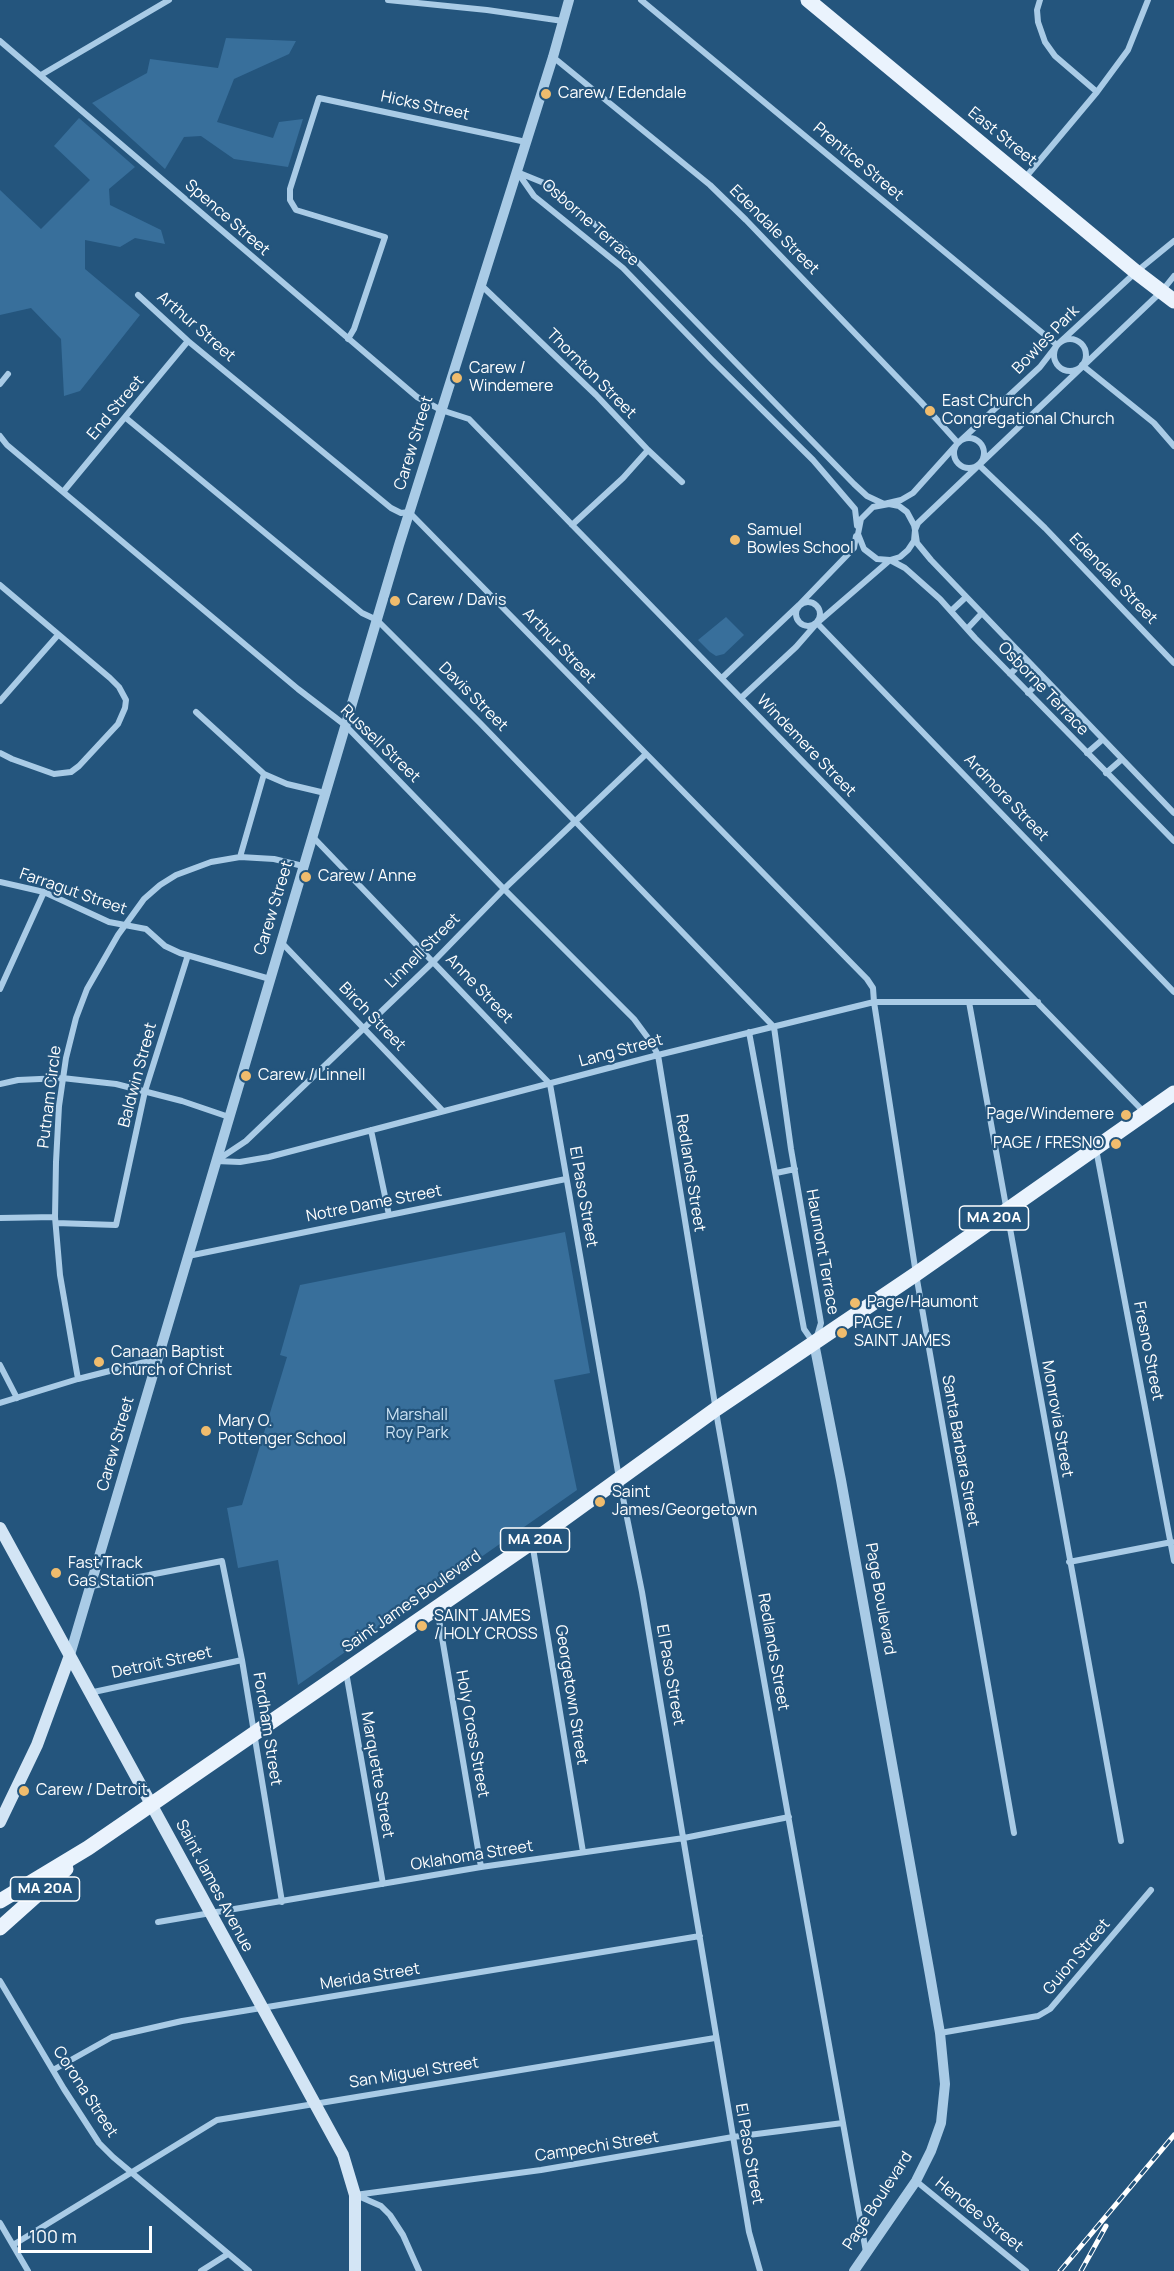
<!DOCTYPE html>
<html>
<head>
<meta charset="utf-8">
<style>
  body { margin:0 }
  #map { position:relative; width:1174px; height:2271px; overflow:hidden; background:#24557d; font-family:Manrope,sans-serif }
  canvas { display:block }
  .scale { position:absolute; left:18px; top:2226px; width:134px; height:27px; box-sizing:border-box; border:3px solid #fff; border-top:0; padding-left:8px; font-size:18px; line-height:21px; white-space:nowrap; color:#fff; -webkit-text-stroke:4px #24557d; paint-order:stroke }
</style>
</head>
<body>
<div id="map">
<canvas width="1174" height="2271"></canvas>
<div class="scale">100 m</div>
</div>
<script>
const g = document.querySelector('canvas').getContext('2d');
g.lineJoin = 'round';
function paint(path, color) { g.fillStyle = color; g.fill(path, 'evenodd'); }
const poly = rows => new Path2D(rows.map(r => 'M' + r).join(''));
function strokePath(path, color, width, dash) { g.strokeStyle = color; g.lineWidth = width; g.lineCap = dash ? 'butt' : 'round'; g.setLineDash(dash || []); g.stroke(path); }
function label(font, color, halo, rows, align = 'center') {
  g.font = font + ' Manrope,sans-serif'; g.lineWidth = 4.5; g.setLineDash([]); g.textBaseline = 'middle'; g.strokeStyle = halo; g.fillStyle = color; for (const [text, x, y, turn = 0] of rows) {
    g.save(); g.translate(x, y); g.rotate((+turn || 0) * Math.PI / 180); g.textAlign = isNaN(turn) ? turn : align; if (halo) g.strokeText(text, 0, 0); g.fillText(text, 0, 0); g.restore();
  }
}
paint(poly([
  [226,38,296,41,289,54,234,79,217,122,273,138,279,122,303,119,288,167,234,159,201,136,184,137,165,169,92,103,147,73,150,59,218,68],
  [79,118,135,167,109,189,110,205,161,230,165,244,135,238,120,247,85,240,85,269,140,315,80,391,64,396,61,339,31,308,0,315,0,190,41,229,90,180,54,146],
  [726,617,744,635,724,654,716,656,710,652,698,640],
  [565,1232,590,1373,554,1380,577,1490,298,1685,278,1560,238,1568,227,1508,242,1505,287,1357,280,1355,300,1285]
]), '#386f9b');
strokePath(poly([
  [388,0,487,10,563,21],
  [641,0,1057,345],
  [1040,0,1037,10,1038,22,1045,42,1055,56,1097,92],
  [0,41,417,397,441,410,469,419,1144,1112],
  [553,57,710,185,746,220,921,402,958,443],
  [41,75,169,0],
  [517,172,544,183,624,248,854,484,867,496,884,504,901,500,913,493,958,443,1040,367,1057,345,1136,272,1174,241],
  [518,173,534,196,544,204,623,268,712,360,813,460,855,509,857,526],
  [1025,178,1097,92,1128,50,1148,0],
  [1174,276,1162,291,918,523,915,530,914,541,908,550,900,557,890,560,877,559,864,549,858,534,861,519,873,507,889,504,899,506,907,512,914,525,915,530,917,543,931,560,1174,813],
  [481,285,596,395,648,450,682,482],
  [138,295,188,341,391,508,401,513,409,512,867,979,873,988,874,1002,916,1274,1014,1833],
  [348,339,354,329,385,237,296,210,290,200,290,189,319,98,526,142],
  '1054 355a16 16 0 1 1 32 0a16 16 0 1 1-32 0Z',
  [1082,365,1154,423,1174,446],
  [0,384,8,374],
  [126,418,362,613,377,620,480,723,774,1027,791,1149,821,1323,817,1336],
  [0,436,7,445,298,689,345,725,504,889,634,1019,651,1042,658,1055,718,1423,866,2252],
  '954 453a15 15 0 1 1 30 0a15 15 0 1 1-30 0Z',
  [979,465,1045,528,1174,663],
  [63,492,188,341],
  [572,525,623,478,648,450],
  [0,585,110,678,119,687,126,700,125,708,118,724,79,766,71,772,54,774,12,759,0,753],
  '796 614a12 12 0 1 1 24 0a12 12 0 1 1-24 0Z',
  [951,611,966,597],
  [817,623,1174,992],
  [967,629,982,613],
  [1010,674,1026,659],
  [722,678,799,605,854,548,856,536],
  [1028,693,1043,678],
  [741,698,796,647,817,623,890,560,905,568,940,599,975,638,1174,841],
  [0,701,58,635],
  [196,712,264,774,287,784,325,793],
  [1087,753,1102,740],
  [1106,773,1121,760],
  [312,836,550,1084,619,1478,642,1592,749,2232,760,2271],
  [240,857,264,774],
  [0,882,44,892,109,922,146,929,165,946,180,953,270,979],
  [282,943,443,1111],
  [0,989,44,892],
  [969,1002,1121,1841],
  [749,1032,804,1329,813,1342],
  [0,1084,18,1080,62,1078,116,1084,182,1101,229,1117],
  [371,1130,389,1215],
  [1096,1149,1174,1561],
  [219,1159,246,1141,434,961,504,889,645,755],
  [216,1161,240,1162,269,1157,658,1055,874,1002,1038,1002],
  [776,1173,795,1169],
  [0,1218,55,1217],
  [56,1223,116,1225,145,1091,188,955],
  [188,1256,566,1179],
  [0,1365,17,1398],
  [78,1379,60,1275,55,1217,56,1162,59,1106,66,1058,76,1018,87,989,118,935,144,899,160,885,176,875,211,862,240,857,274,859,303,866],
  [0,1403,78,1379,157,1359],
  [532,1542,583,1852],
  [1069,1562,1172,1542],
  [92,1586,222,1561,242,1660,282,1902],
  [437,1608,481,1867],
  [346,1672,383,1884],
  [89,1693,242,1660],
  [158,1922,481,1867,684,1838,789,1817],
  [0,1981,64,2089,99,2143,113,2157,249,2271],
  [940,2033,1038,2016,1050,2009,1151,1890],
  [53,2070,112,2037,182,2021,700,1936],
  [916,2181,1026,2271],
  [355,2195,541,2170,733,2137,843,2123],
  [356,2195,381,2206,390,2215,403,2235,419,2271],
  [0,2223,28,2271],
  [13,2245,217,2120,715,2038],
  [201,2271,228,2254]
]), '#a9cbe6', 6);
strokePath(poly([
  [814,1343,841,1480,930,1975,940,2033,945,2084,941,2123,931,2151,916,2181,854,2271],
  [69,1658,399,545,553,57,569,0]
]), '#a9cbe6', 10);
strokePath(poly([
  [0,1528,343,2155,355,2195,355,2271],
  [0,1822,37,1745,69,1658]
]), '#d3e5f5', 12);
strokePath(poly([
  [808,0,1136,272,1174,301],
  [0,1901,88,1848,139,1813,532,1542,716,1409,916,1274,1174,1093],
  [0,1928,66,1869]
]), '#eaf3fd', 15);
const rail = poly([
  [1060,2271,1174,2135],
  [1081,2271,1106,2226]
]);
strokePath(rail, '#fff', 5);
strokePath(rail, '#24557d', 3, [9]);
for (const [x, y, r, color] of [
  [546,94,6,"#f0bc6d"],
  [457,378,6,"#f0bc6d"],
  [930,411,6,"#f0bc6d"],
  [735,540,6,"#f0bc6d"],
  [395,601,6,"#f0bc6d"],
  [306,877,6,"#f0bc6d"],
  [246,1076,6,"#f0bc6d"],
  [1126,1115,6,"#f0bc6d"],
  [1116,1144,6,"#f0bc6d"],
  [855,1303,6,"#f0bc6d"],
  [842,1333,6,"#f0bc6d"],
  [99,1362,6,"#f0bc6d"],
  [206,1431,6,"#f0bc6d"],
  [600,1502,6,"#f0bc6d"],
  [56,1573,6,"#f0bc6d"],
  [422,1626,6,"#f0bc6d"],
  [24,1791,6,"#f0bc6d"]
]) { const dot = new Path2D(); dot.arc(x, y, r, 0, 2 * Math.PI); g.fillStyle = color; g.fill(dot); strokePath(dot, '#24557d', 2); }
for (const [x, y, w] of [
  [994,1218,69],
  [535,1540,69],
  [45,1889,69]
]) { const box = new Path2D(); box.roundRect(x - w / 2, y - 12, w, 24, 4.5); g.fillStyle = '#24557d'; g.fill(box); strokePath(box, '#fff', 1.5); }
label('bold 15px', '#fff', null, [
  ["MA 20A",994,1218],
  ["MA 20A",535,1540],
  ["MA 20A",45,1889]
]);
label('16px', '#fff', '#24557d', [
  ["Carew / Edendale",558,94],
  ["Carew /",469,369],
  ["Windemere",469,387],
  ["East Church",942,402],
  ["Congregational Church",942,420],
  ["Samuel",747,531],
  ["Bowles School",747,549],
  ["Carew / Davis",407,601],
  ["Carew / Anne",318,877],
  ["Carew / Linnell",258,1076],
  ["Page/Windemere",1114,1115,"right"],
  ["PAGE / FRESNO",1104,1144,"right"],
  ["Page/Haumont",867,1303],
  ["PAGE /",854,1324],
  ["SAINT JAMES",854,1342],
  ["Canaan Baptist",111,1353],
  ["Church of Christ",111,1371],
  ["Mary O.",218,1422],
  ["Pottenger School",218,1440],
  ["Saint",612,1493],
  ["James/Georgetown",612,1511],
  ["Fast Track",68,1564],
  ["Gas Station",68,1582],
  ["SAINT JAMES",434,1617],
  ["/ HOLY CROSS",434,1635],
  ["Carew / Detroit",36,1791]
], 'left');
label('16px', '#fff', '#24557d', [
  ["Hicks Street",425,106,12],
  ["East Street",1002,137,39],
  ["Prentice Street",858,162,40],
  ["Spence Street",227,218,41],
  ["Osborne Terrace",590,223,41],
  ["Edendale Street",774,230,45],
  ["Arthur Street",196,327,41],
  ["Bowles Park",1046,340,-46],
  ["Thornton Street",591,374,45],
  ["End Street",116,408,-50],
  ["Carew Street",414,443,-73],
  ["Edendale Street",1113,579,46],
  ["Arthur Street",559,646,46],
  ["Osborne Terrace",1043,689,46],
  ["Davis Street",473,697,45],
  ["Russell Street",380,744,44],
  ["Windemere Street",806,746,46],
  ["Ardmore Street",1006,798,46],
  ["Farragut Street",73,892,19],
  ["Carew Street",274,908,-73],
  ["Linnell Street",423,951,-45],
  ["Anne Street",479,989,46],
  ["Birch Street",372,1017,46],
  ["Lang Street",621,1051,-15],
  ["Baldwin Street",138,1075,-75],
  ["Putnam Circle",50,1097,-83],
  ["Redlands Street",690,1173,81],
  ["El Paso Street",583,1197,80],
  ["Notre Dame Street",374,1204,-11],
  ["Haumont Terrace",822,1252,80],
  ["Fresno Street",1148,1351,79],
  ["Monrovia Street",1057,1419,80],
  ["Carew Street",116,1444,-74],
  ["Santa Barbara Street",960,1451,80],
  ["Page Boulevard",880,1599,80],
  ["Saint James Boulevard",412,1602,-35],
  ["Redlands Street",773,1652,80],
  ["Detroit Street",162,1663,-12],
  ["El Paso Street",670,1675,80],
  ["Georgetown Street",571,1695,81],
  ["Fordham Street",267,1729,81],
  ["Holy Cross Street",472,1734,80],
  ["Marquette Street",377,1775,80],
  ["Oklahoma Street",472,1856,-9],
  ["Saint James Avenue",214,1886,62],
  ["Guion Street",1077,1957,-50],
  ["Merida Street",370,1977,-9],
  ["San Miguel Street",414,2073,-9],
  ["Corona Street",85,2092,57],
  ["Campechi Street",597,2147,-9],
  ["El Paso Street",749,2154,80],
  ["Page Boulevard",878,2201,-57],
  ["Hendee Street",979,2215,39]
]);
label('16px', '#cce3f4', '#24557d', [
  ["Marshall",417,1416],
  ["Roy Park",417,1434]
]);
</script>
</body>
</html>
